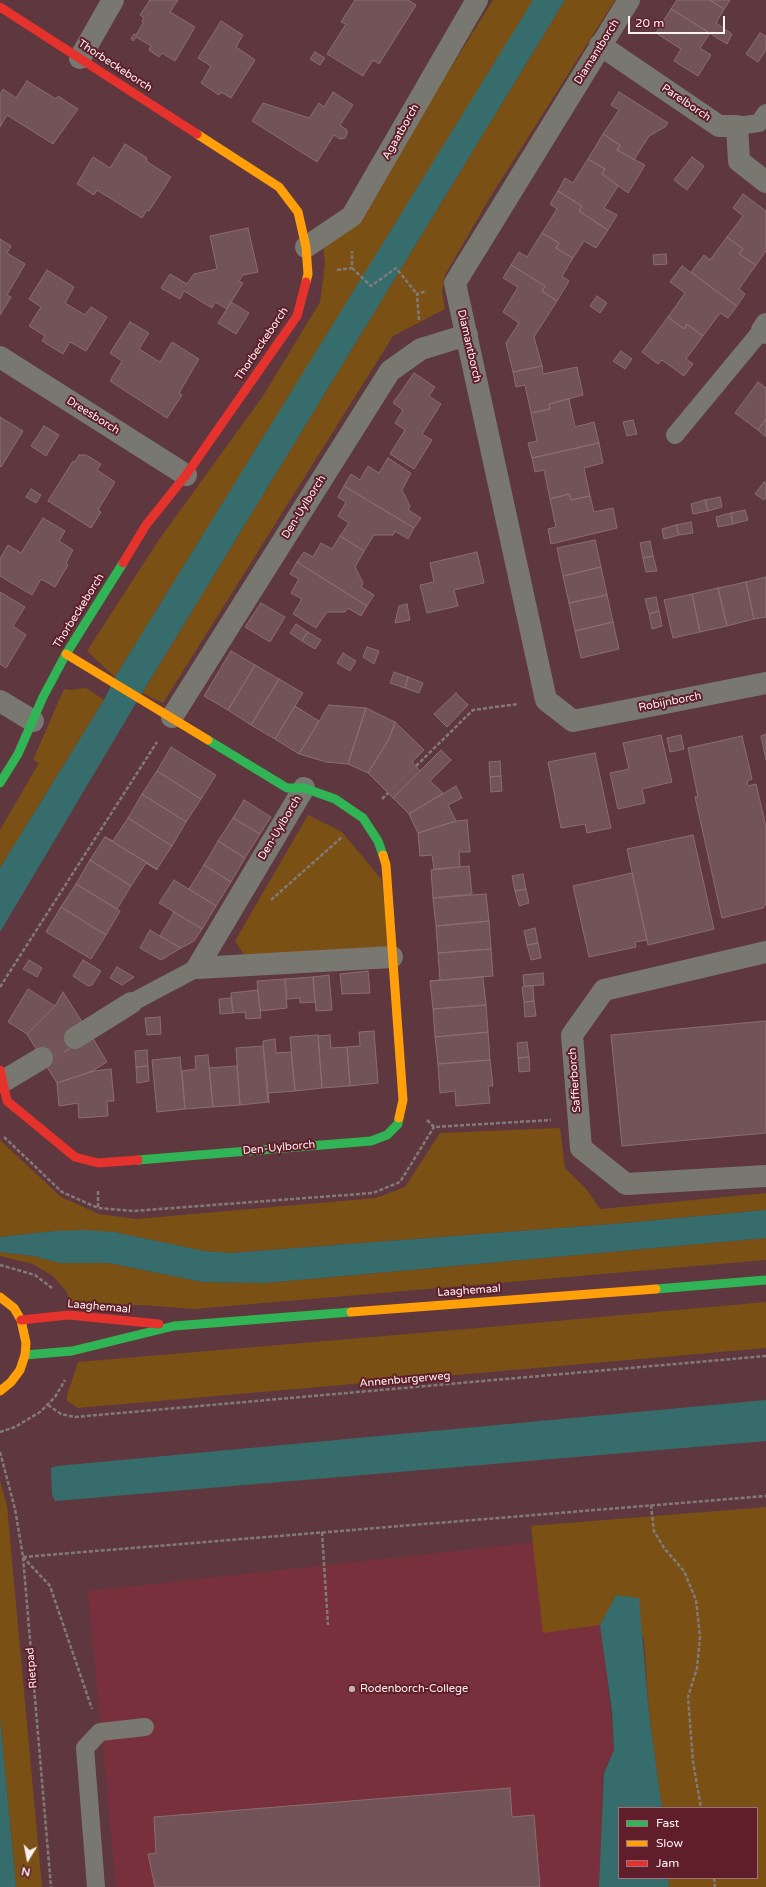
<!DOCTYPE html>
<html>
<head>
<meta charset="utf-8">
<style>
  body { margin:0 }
  #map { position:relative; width:766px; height:1887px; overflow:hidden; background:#5e383e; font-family:"Varela Round",sans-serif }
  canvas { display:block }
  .legend { position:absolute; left:618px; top:1807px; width:140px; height:72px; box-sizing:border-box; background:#601e2a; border:1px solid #9e727a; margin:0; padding:5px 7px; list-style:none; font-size:12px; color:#faf1f1 }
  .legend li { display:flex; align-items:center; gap:8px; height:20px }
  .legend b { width:20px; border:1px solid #9e727a }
  .north { position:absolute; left:8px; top:1839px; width:40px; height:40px; -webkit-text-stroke:3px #601e2a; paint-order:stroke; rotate:190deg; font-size:11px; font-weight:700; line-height:16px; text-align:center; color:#faf1f1 }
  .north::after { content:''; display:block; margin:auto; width:14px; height:18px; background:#faf1f1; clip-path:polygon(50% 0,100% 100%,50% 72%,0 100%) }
  .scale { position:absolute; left:628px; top:16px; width:97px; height:18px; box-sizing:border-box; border:2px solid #faf1f1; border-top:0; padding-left:5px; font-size:12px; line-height:14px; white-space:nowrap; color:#faf1f1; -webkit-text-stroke:3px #601e2a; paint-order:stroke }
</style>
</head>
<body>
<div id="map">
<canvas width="766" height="1887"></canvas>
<ul class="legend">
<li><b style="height:5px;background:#30b455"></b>Fast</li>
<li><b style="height:5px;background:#ff9f0a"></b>Slow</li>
<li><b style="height:5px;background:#e5322d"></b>Jam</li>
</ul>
<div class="north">N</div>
<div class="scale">20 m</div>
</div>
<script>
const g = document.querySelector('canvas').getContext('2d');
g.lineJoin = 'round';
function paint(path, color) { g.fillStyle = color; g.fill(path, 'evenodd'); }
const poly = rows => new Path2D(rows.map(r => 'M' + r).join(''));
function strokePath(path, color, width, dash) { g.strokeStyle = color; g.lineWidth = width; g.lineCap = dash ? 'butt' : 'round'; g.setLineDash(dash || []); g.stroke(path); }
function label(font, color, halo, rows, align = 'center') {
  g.font = font + ' "Varela Round",sans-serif'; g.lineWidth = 4; g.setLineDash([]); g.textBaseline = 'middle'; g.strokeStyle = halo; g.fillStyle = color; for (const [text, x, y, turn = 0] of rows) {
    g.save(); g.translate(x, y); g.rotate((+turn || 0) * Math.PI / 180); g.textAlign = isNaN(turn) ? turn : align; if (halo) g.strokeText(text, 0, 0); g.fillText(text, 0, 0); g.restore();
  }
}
paint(poly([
  [593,1536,614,1752,602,1773,601,1887,116,1887,88,1591]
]), '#78313c');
paint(poly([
  [493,0,534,0,115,677,87,651,158,541,263,396,320,302,325,264,322,237,366,204],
  [565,0,615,0,489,199,445,275,442,292,445,309,393,336,163,703,142,693],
  [86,688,104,700,0,868,0,830,39,763,33,760,64,689,70,690],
  [308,815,342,832,381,879,392,958,252,966,235,941],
  [560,1128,565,1168,587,1190,600,1209,766,1193,766,1210,612,1224,230,1253,204,1251,114,1232,54,1231,0,1237,0,1140,61,1197,99,1214,136,1219,376,1198,405,1187,440,1133],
  [766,1238,766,1260,194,1309,143,1305,73,1306,66,1291,53,1276,33,1264,0,1256,0,1252,33,1256,60,1263,109,1263,202,1282,265,1283],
  [766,1302,766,1348,78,1408,67,1401,67,1395,78,1362,490,1327],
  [0,1481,7,1506,42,1887,16,1887,0,1717],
  [766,1507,766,1887,669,1887,668,1878,757,1878,757,1808,662,1808,649,1714,644,1639,616,1595,600,1625,543,1633,531,1526]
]), '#7a5015');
paint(poly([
  [533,0,565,0,142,693,0,932,0,868,104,700,115,677],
  [766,1210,766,1238,265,1283,202,1282,109,1263,60,1263,33,1256,0,1252,0,1237,54,1231,85,1230,114,1232,204,1251,230,1253,612,1224],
  [766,1400,766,1441,55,1501,52,1494,51,1468,57,1466],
  [616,1595,639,1598,649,1714,662,1808,619,1808,619,1878,668,1878,669,1887,599,1887,604,1773,614,1750,612,1711,600,1625],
  [0,1717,16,1887,0,1887]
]), '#366d6c');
const building = poly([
  [150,0,178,0,170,12,195,27,175,61,162,53,159,57,149,50,151,46,136,37,133,41,131,38,134,34,136,35,143,23,142,21,144,18,140,15,150,0],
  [355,0,408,0,416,5,379,64,373,60,363,76,327,54,346,24,341,22,355,0],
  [677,0,710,0,724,9,716,23,732,34,727,44,671,9,677,0],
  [710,0,730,0,724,9,710,0],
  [671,9,710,33,700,48,711,55,698,76,674,61,681,49,656,33,671,9],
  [221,21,243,35,236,47,255,60,231,98,221,92,219,95,201,83,211,66,198,58,221,21],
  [760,33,766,36,766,50,758,62,746,54,760,33],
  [315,52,325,58,320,65,310,59,315,52],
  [27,81,56,99,58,96,78,109,53,144,7,115,0,127,0,94,3,89,16,98,27,81],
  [333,92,353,105,340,125,347,130,347,134,345,138,340,139,334,135,317,162,252,121,263,103,309,118,319,103,324,107,333,92],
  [619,92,668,123,665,127,649,136,634,160,617,150,620,145,603,134,619,110,611,105,619,92],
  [603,134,620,145,617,150,645,165,628,193,602,174,605,169,588,159,603,134],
  [125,144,147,158,146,161,171,177,149,211,147,210,142,218,97,190,94,195,77,184,93,157,110,168,125,144],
  [692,157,704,166,687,190,674,180,692,157],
  [588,159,605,169,602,174,618,186,604,208,617,215,608,230,579,211,582,206,558,191,565,178,573,183,588,159],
  [558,191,582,206,579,211,608,230,596,248,584,241,573,258,556,248,559,243,542,233,557,209,550,204,558,191],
  [743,194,766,211,766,251,756,265,739,254,743,249,727,237,743,216,733,208,743,194],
  [248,228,258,272,243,275,239,281,243,283,227,309,215,302,212,308,184,291,180,299,161,288,170,274,187,284,194,274,217,269,210,236,248,228],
  [542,233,559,243,556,248,573,258,562,276,569,281,557,301,542,291,545,286,511,265,519,252,527,257,542,233],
  [727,237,743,249,739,254,756,265,739,289,745,294,737,306,691,272,704,255,710,260,727,237],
  [0,239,11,246,7,253,25,264,7,295,11,297,0,315,0,239],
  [666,254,667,264,654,265,653,255,666,254],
  [511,265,545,286,542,291,557,301,534,337,542,366,513,372,506,343,519,323,503,312,518,287,503,278,511,265],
  [682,266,737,306,728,318,720,313,703,336,687,324,684,329,668,317,685,293,670,282,682,266],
  [47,270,74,287,65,303,85,315,91,307,107,317,86,351,70,342,63,354,42,341,45,336,29,326,41,307,29,299,47,270],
  [597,296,607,303,600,313,590,306,597,296],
  [231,302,249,313,236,334,218,323,231,302],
  [668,317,684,329,687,324,703,336,686,359,693,364,684,376,662,360,658,364,642,352,668,317],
  [130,322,149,333,139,349,160,362,172,342,199,359,179,393,182,395,167,418,110,381,122,361,110,353,130,322],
  [621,351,632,359,625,369,613,361,621,351],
  [542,366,543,374,577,367,583,395,549,404,550,409,531,413,525,385,516,387,513,372,542,366],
  [414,373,435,387,429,396,441,404,422,434,432,440,414,469,390,454,405,430,395,423,403,410,393,403,414,373],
  [758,382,766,388,766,419,758,430,735,413,758,382],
  [569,399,575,427,594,422,599,443,532,458,528,443,537,441,531,413,550,409,549,404,569,399],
  [0,417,23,431,1,467,0,466,0,417],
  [766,419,766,437,758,430,766,419],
  [633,420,637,434,627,436,623,422,633,420],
  [44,426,59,435,46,456,31,446,44,426],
  [599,443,603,463,584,468,590,496,571,500,569,494,550,499,544,470,535,472,532,458,599,443],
  [79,455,86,455,101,464,97,470,115,482,98,510,101,512,91,528,48,501,73,461,75,462,79,455],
  [388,458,411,473,402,490,410,506,408,510,421,518,414,528,344,486,351,474,360,480,368,466,379,473,388,458],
  [764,482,766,483,766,497,764,500,755,494,764,482],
  [344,486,414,528,408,539,395,531,393,535,374,535,364,551,340,536,349,523,338,516,346,502,338,497,344,486],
  [31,489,41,495,36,503,26,497,31,489],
  [569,494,571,500,590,496,594,512,613,508,617,528,551,544,548,529,556,527,550,499,569,494],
  [720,497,722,507,708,511,705,500,720,497],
  [705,500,708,511,693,514,691,504,705,500],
  [745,510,748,520,733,524,731,513,745,510],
  [731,513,733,524,718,527,716,517,731,513],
  [43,518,65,531,59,541,73,550,66,563,68,565,55,587,41,579,32,595,0,576,0,559,8,545,21,553,43,518],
  [691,522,693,533,679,535,676,525,691,522],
  [676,525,679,535,664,539,662,529,676,525],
  [340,536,364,551,355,567,363,583,361,587,374,595,367,606,297,562,304,552,313,557,321,543,332,549,340,536],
  [595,540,601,567,563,576,557,548,595,540],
  [650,541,653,556,643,558,640,543,650,541],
  [477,552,484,583,454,590,458,606,427,613,420,585,434,582,430,563,477,552],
  [653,556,657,571,646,572,643,558,653,556],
  [297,562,367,606,361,616,348,608,345,612,327,612,316,628,293,614,302,599,291,593,299,579,290,574,297,562],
  [601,567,607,595,569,603,563,576,601,567],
  [766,577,766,617,754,619,746,582,766,577],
  [746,582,754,619,727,626,718,588,746,582],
  [718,588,727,626,700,632,692,594,718,588],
  [0,592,25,607,13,626,26,635,6,668,0,664,0,592],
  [692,594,700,632,673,638,664,600,692,594],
  [607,595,613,622,575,631,569,603,607,595],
  [656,597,659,611,649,614,645,599,656,597],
  [261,603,285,617,270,642,245,627,261,603],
  [407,604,410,620,395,623,399,606,407,604],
  [659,611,662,626,652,629,649,614,659,611],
  [613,622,619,649,581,658,575,631,613,622],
  [296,624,308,632,302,641,290,633,296,624],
  [308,632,321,640,315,649,302,641,308,632],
  [367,647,379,651,374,664,363,657,367,647],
  [231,651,255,665,228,710,204,696,231,651],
  [343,653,356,661,350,671,337,663,343,653],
  [255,665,279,679,251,725,228,710,255,665],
  [394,672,408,677,405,688,390,683,394,672],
  [408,677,423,683,419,693,405,688,408,677],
  [279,679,303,693,275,739,251,725,279,679],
  [456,693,468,705,447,727,434,714,456,693],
  [329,705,366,708,348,764,326,762,299,754,329,705],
  [295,706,319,721,299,754,275,739,295,706],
  [366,708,395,722,389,739,368,773,348,764,366,708],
  [395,722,424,750,412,762,420,771,393,798,368,773,389,739,395,722],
  [766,734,766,760,761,736,766,734],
  [661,735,672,782,642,789,645,803,618,809,610,773,629,769,623,743,661,735],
  [681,735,684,749,670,752,667,738,681,735],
  [742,736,752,779,747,781,748,786,756,784,766,827,766,904,763,908,722,918,695,797,698,797,688,748,742,736],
  [171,747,216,775,201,799,157,771,171,747],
  [441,750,451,760,430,781,443,793,409,814,393,798,441,750],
  [595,753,611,828,587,833,585,824,561,828,548,762,595,753],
  [500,761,501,776,490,777,489,762,500,761],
  [157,771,201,799,186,822,142,794,157,771],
  [501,776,502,791,491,792,490,777,501,776],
  [456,786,462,798,448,805,456,821,418,833,409,814,456,786],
  [142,794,186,822,172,846,128,818,142,794],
  [244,800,271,817,260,834,233,818,244,800],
  [128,818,172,846,157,869,105,837,113,841,128,818],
  [233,818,260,834,245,858,218,841,233,818],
  [467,820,470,852,459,852,460,867,434,869,432,855,420,856,418,833,456,821,467,820],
  [693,835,714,929,648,945,627,849,693,835],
  [105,837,157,869,157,870,146,863,131,886,90,860,105,837],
  [218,841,245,858,231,882,204,865,218,841],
  [90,860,131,886,117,909,76,884,90,860],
  [204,865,231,882,216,906,189,889,204,865],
  [469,866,472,894,433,898,431,870,469,866],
  [632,873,647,940,635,942,636,947,589,957,573,886,632,873],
  [523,874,526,889,515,891,512,876,523,874],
  [174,880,216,906,202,929,159,903,174,880],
  [76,884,120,911,106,935,61,907,76,884],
  [526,889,529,903,519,906,515,891,526,889],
  [486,894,489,921,436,926,433,898,486,894],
  [61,907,106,935,91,959,46,932,61,907],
  [174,912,202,929,194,941,181,948,160,936,174,912],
  [489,921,491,949,438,953,436,926,489,921],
  [535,928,538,943,527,945,524,931,535,928],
  [150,930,160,936,181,948,161,960,140,948,150,930],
  [538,943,541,958,531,960,527,945,538,943],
  [491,949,493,976,430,981,440,980,438,953,491,949],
  [29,960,42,968,37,977,23,969,29,960],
  [83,960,101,971,92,985,88,986,73,976,83,960],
  [117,967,134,977,122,985,110,978,117,967],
  [368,971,370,993,342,994,340,974,368,971],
  [543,973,544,985,524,986,523,975,543,973],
  [329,975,332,1010,316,1011,313,977,329,975],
  [313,977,315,1002,300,1003,300,998,287,999,285,979,313,977],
  [483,977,486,1005,433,1009,430,981,483,977],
  [285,979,287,1008,260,1011,257,981,285,979],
  [533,986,534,1001,524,1002,522,987,533,986],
  [28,989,55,1006,27,1034,8,1022,28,989],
  [258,990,261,1018,246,1019,245,1012,233,1013,231,993,258,990],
  [63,992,84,1025,78,1043,45,1064,27,1034,55,1006,63,992],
  [231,998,233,1013,220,1014,219,999,231,998],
  [534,1001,536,1016,525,1017,524,1002,534,1001],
  [486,1005,488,1032,435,1037,433,1009,486,1005],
  [160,1017,161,1034,147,1035,145,1018,160,1017],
  [766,1021,766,1133,622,1146,611,1035,766,1021],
  [374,1031,378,1083,350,1086,347,1047,360,1046,359,1032,374,1031],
  [488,1032,490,1060,438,1064,435,1037,488,1032],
  [91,1035,107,1062,92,1071,57,1083,45,1064,91,1035],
  [318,1035,322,1088,295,1091,290,1037,318,1035],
  [330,1035,331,1048,347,1047,350,1086,322,1088,318,1036,330,1035],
  [275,1039,276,1053,291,1052,295,1091,268,1093,269,1103,263,1041,275,1039],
  [527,1042,529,1057,518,1058,517,1043,527,1042],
  [263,1046,268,1102,240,1105,236,1048,263,1046],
  [147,1050,148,1066,136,1067,135,1051,147,1050],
  [208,1055,213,1107,185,1109,182,1071,196,1069,195,1056,208,1055],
  [180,1057,185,1109,157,1112,152,1060,180,1057],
  [529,1057,530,1071,519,1072,518,1058,529,1057],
  [490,1060,493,1086,488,1086,490,1103,456,1106,455,1091,440,1093,438,1064,490,1060],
  [148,1066,149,1081,137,1083,136,1067,148,1066],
  [237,1066,240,1105,213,1107,209,1068,237,1066],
  [111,1069,114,1101,107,1101,108,1116,79,1118,78,1103,59,1106,57,1083,94,1071,111,1069],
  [510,1788,512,1817,534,1815,540,1887,155,1887,148,1854,156,1853,154,1817,510,1788]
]);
paint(building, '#725458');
strokePath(building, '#8c6c70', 1);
strokePath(poly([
  [42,1058,75,1038]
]), '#755459', 22, [22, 11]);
strokePath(poly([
  [352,268,371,286,396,268,417,294],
  [337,270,352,268,352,251],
  [419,320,417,294,427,291],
  [416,766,473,710,518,704],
  [382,799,388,793],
  [271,900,342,837],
  [0,987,157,742],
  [427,1120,434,1127,551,1120],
  [4,1137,62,1192,98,1208,133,1211,373,1193,400,1182,434,1127],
  [98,1191,98,1208],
  [0,1265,35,1275,52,1288],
  [48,1405,61,1414,75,1417,766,1356],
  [0,1432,15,1427,40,1412,55,1397,65,1380],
  [0,1452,15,1509,23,1557,51,1887],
  [651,1505,654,1531,664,1548,684,1571,696,1600,700,1637,697,1668,688,1697,693,1762,701,1808],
  [322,1532,328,1625],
  [23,1557,766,1496],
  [23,1557,50,1586,92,1709],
  [714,1878,715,1887]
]), '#827a78', 2.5, [4, 2]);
strokePath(poly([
  [737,126,759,123,766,113],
  [675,435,762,330],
  [131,1003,197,968],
  [96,1887,85,1748,100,1732,145,1727]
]), '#787871', 18);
strokePath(poly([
  [629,0,455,283,546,700,573,721,766,683],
  [600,45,719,126,737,126,739,161,766,182],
  [80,58,113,0],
  [306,247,352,216,477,0],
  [766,324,762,330,766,333],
  [0,357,186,475],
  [0,701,33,721],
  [172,717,390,371,421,349,467,335],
  [304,788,197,968,392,957],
  [766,952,604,990,572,1035,581,1148,626,1184,766,1176],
  [75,1038,131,1003],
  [2,1082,42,1058]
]), '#787871', 22);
strokePath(poly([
  [208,740,287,788,304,788,335,799,363,818,378,841,383,855],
  [0,783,18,754,43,697,66,654,123,563],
  [138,1160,371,1141,387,1135,398,1124,399,1118],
  [656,1289,766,1280],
  [25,1355,72,1351,174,1326,351,1312]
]), '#30b455', 9);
strokePath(poly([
  [197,134,279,187,298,212,306,247,308,274,306,282],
  [66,654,208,740],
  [383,855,386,865,403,1100,399,1118],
  [0,1297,14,1308,21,1320,26,1343,25,1355,20,1370,11,1382,0,1391],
  [351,1312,656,1289]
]), '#ff9f0a', 9);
strokePath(poly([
  [0,7,197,134],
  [123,563,146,525,186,475,297,316,306,282],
  [0,1070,7,1101,75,1157,98,1163,138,1160],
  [21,1320,69,1315,159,1324]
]), '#e5322d', 9);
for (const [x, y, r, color] of [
  [352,1689,4,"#c3b0b2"]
]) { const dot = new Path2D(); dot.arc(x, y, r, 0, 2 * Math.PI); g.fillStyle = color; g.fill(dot); strokePath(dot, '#601e2a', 1.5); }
label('11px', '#faf1f1', '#601e2a', [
  ["Diamantborch",597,52,-58],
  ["Thorbeckeborch",115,66,33],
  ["Parelborch",686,103,34],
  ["Agaatborch",401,132,-60],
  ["Thorbeckeborch",262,344,-56],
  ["Diamantborch",469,346,77],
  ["Dreesborch",93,416,32],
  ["Den-Uylborch",304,507,-58],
  ["Thorbeckeborch",79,611,-58],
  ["Robijnborch",670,702,-11],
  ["Den-Uylborch",280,828,-59],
  ["Saffierborch",575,1080,-94],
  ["Den-Uylborch",279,1148,-5],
  ["Laaghemaal",469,1291,-4],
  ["Laaghemaal",99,1307,5],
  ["Annenburgerweg",405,1380,-5],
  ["Rietpad",32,1668,-95]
]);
label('11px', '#faf1f1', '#601e2a', [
  ["Rodenborch-College",360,1689]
], 'left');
</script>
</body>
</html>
